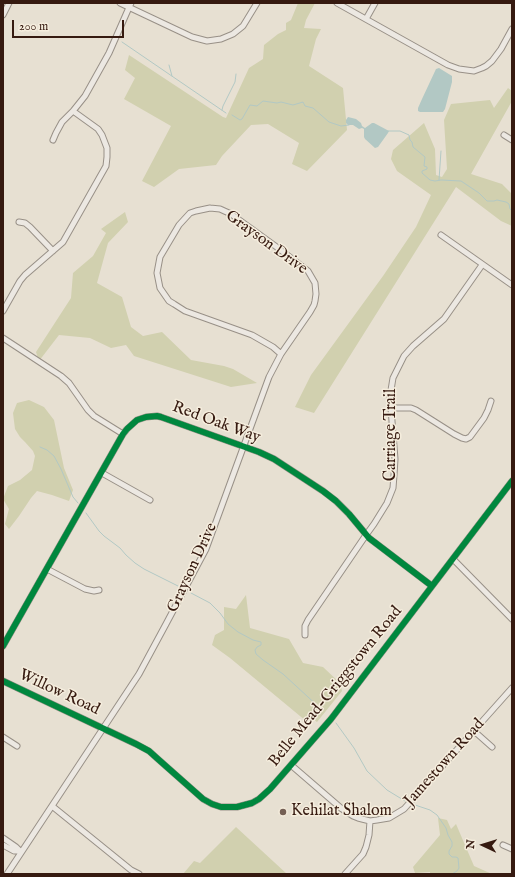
<!DOCTYPE html>
<html>
<head>
<meta charset="utf-8">
<style>
  body { margin:0 }
  #map { position:relative; width:515px; height:877px; overflow:hidden; background:#e7e0d2; font-family:"IM FELL English",serif }
  canvas { display:block }
  .frame { position:absolute; inset:0; border:4px solid #361a10; pointer-events:none }
  .north { position:absolute; left:463px; top:825px; width:40px; height:40px; -webkit-text-stroke:3px #f5eddd; paint-order:stroke; rotate:274deg; font-size:11px; font-weight:700; line-height:16px; text-align:center; color:#361a10 }
  .north::after { content:''; display:block; margin:auto; width:14px; height:18px; background:#361a10; clip-path:polygon(50% 0,100% 100%,50% 72%,0 100%) }
  .scale { position:absolute; left:12px; top:20px; width:112px; height:18px; box-sizing:border-box; border:2px solid #361a10; border-top:0; padding-left:5px; font-size:12px; line-height:14px; white-space:nowrap; color:#361a10; -webkit-text-stroke:3px #f5eddd; paint-order:stroke }
</style>
</head>
<body>
<div id="map">
<canvas width="515" height="877"></canvas>
<div class="frame"></div>
<div class="north">N</div>
<div class="scale">200 m</div>
</div>
<script>
const g = document.querySelector('canvas').getContext('2d');
g.lineJoin = 'round';
function paint(path, color) { g.fillStyle = color; g.fill(path, 'evenodd'); }
const poly = rows => new Path2D(rows.map(r => 'M' + r).join(''));
function strokePath(path, color, width, dash) { g.strokeStyle = color; g.lineWidth = width; g.lineCap = dash ? 'butt' : 'round'; g.setLineDash(dash || []); g.stroke(path); }
function label(font, color, halo, rows, align = 'center') {
  g.font = font + ' "IM FELL English",serif'; g.lineWidth = 3; g.setLineDash([]); g.textBaseline = 'middle'; g.strokeStyle = halo; g.fillStyle = color; for (const [text, x, y, turn = 0] of rows) {
    g.save(); g.translate(x, y); g.rotate((+turn || 0) * Math.PI / 180); g.textAlign = isNaN(turn) ? turn : align; if (halo) g.strokeText(text, 0, 0); g.fillText(text, 0, 0); g.restore();
  }
}
paint(poly([
  [298,3,315,3,306,20,304,28,321,29,316,39,309,66,343,88,347,130,307,171,292,164,299,143,268,124,251,125,222,156,216,165,179,169,154,187,142,181,171,126,124,99,135,78,125,70,129,55,223,117,226,118,249,68,263,59,264,45,278,34,286,30,286,23,291,20],
  [508,88,512,91,512,101,471,174,502,184,512,194,512,226,501,221,456,187,314,413,295,407,311,375,383,276,416,227,431,195,397,171,391,159,393,150,424,123,435,149,436,175,442,177,447,169,444,120,451,104,490,100,494,108],
  [125,212,128,222,108,243,97,283,122,297,131,327,143,336,162,332,191,360,224,366,233,369,257,383,231,387,134,356,126,345,111,348,90,338,59,335,39,361,36,352,71,298,73,273,93,256,106,233,101,229],
  [29,400,44,407,54,420,64,468,73,490,69,501,52,495,37,491,31,498,19,516,9,529,5,524,9,509,3,499,8,486,20,480,32,470,35,456,33,451,25,442,20,437,15,429,13,413,17,403],
  [246,595,250,628,289,639,303,663,323,667,340,683,342,691,317,722,313,719,306,721,230,658,212,645,215,635,224,630,224,607,236,609],
  [438,818,447,820,451,829,456,824,474,866,492,874,430,874,430,872,415,873,413,867,440,835],
  [236,827,287,874,183,874,194,861,200,863]
]), '#d1d0af');
paint(poly([
  [439,68,452,76,452,82,445,109,443,112,420,112,418,111,418,108,422,99,436,69],
  [348,117,356,119,361,123,362,126,365,128,372,123,374,123,389,131,388,133,378,147,375,148,365,139,364,137,364,129,362,128,359,129,353,125,348,125,346,123,346,120]
]), '#b2c8c4');
strokePath(poly([
  [122,42,226,113],
  [169,65,172,76],
  [222,110,223,106,235,82,236,74],
  [232,115,240,120,242,119,250,105,257,106,263,101,277,103,281,102,293,105,303,102,305,106,313,108,329,122,341,126,349,125],
  [388,131,400,131,409,135,410,140,412,142,413,147,425,157,424,166,427,167,427,169,422,171,422,173,430,180,435,181,441,180,461,181,479,193,487,201,494,201,497,200,506,202,509,204,510,209,512,211],
  [439,180,441,151],
  [40,447,47,450,54,456,61,469,73,497,78,503],
  [86,513,99,531,104,536,120,548,126,555,135,563,144,569,178,586],
  [191,593,210,603,220,613,228,624,238,632,253,640,261,642,261,645,257,647,255,650,256,654,263,660,283,674,320,708],
  [336,723,354,748,367,771,387,790,405,801],
  [415,805,430,810,437,815,446,828,448,835,452,842,452,846,449,851,449,854,452,857,456,857,458,858,459,868,457,871,452,874]
]), '#b2c8c4', 1);
const minor = poly([
  [120,3,192,37,207,41,221,39,233,34,243,26,257,3],
  [337,3,448,65,459,69,474,71,482,68,486,66,492,61,501,49,512,29],
  [3,15,9,3],
  [366,19,375,3],
  [504,135,512,140],
  [53,140,56,133,62,122,73,111,85,96,109,53,131,3],
  [210,208,220,209,231,214,278,248,308,271,315,283,316,294,315,301,314,305,310,312,281,354,273,347,252,335,185,311,174,304,169,301,160,288,157,273,160,257,179,225,190,213,196,211,210,208],
  [19,222,25,223,30,227,53,251],
  [441,235,512,285],
  [3,311,20,281,25,275,63,242,106,166,107,157,107,148,102,135,98,129,73,111],
  [3,338,61,376,69,383,88,410,94,416,123,434],
  [390,408,411,408,416,410,454,434,462,438,466,439,470,437,484,418,488,410,491,401],
  [102,473,150,500],
  [453,559,512,619],
  [47,569,85,589,94,591,99,590],
  [305,635,305,626,308,620,366,535,374,524,387,503,393,488,394,475,395,459,390,396,393,378,404,356,413,346,444,319,482,265],
  [3,646,123,434,127,429,137,420,146,417,157,416,161,417,259,452,274,459,323,491,336,501,349,514,369,538,432,586],
  [3,681,136,744,149,751,159,760,203,799,212,804,221,807,237,807,252,803,259,799,270,789,331,719,512,481],
  [474,731,492,747],
  [3,737,17,746],
  [291,765,342,809,353,816,358,818,370,821,377,820,389,818,404,809,512,688],
  [52,806,131,870,139,874],
  [3,838,16,847,21,852],
  [3,845,14,851,19,851],
  [503,845,512,849],
  [7,874,139,674,166,624,206,549,269,377,281,354],
  [345,874,363,854,366,847,369,835,370,821]
]);
strokePath(minor, '#989087', 7);
strokePath(minor, '#ece8e2', 5);
strokePath(poly([
  [3,646,123,434,127,429,137,420,146,417,157,416,161,417,259,452,274,459,323,491,336,501,349,514,369,538,432,586],
  [3,681,136,744,149,751,159,760,203,799,212,804,221,807,237,807,252,803,259,799,270,789,331,719,512,481]
]), '#00873e', 6);
for (const [x, y, r, color] of [
  [283,812,4,"#745f54"]
]) { const dot = new Path2D(); dot.arc(x, y, r, 0, 2 * Math.PI); g.fillStyle = color; g.fill(dot); strokePath(dot, '#f5eddd', 1.5); }
label('16px', '#361a10', '#f5eddd', [
  ["Grayson Drive",266,243,36],
  ["Red Oak Way",216,423,20],
  ["Carriage Trail",392,435,-90],
  ["Grayson Drive",193,568,-65],
  ["Belle Mead-Griggstown Road",336,687,-51],
  ["Willow Road",59,693,25],
  ["Jamestown Road",445,763,-48]
]);
label('16px', '#361a10', '#f5eddd', [
  ["Kehilat Shalom",291,812]
], 'left');
</script>
</body>
</html>
